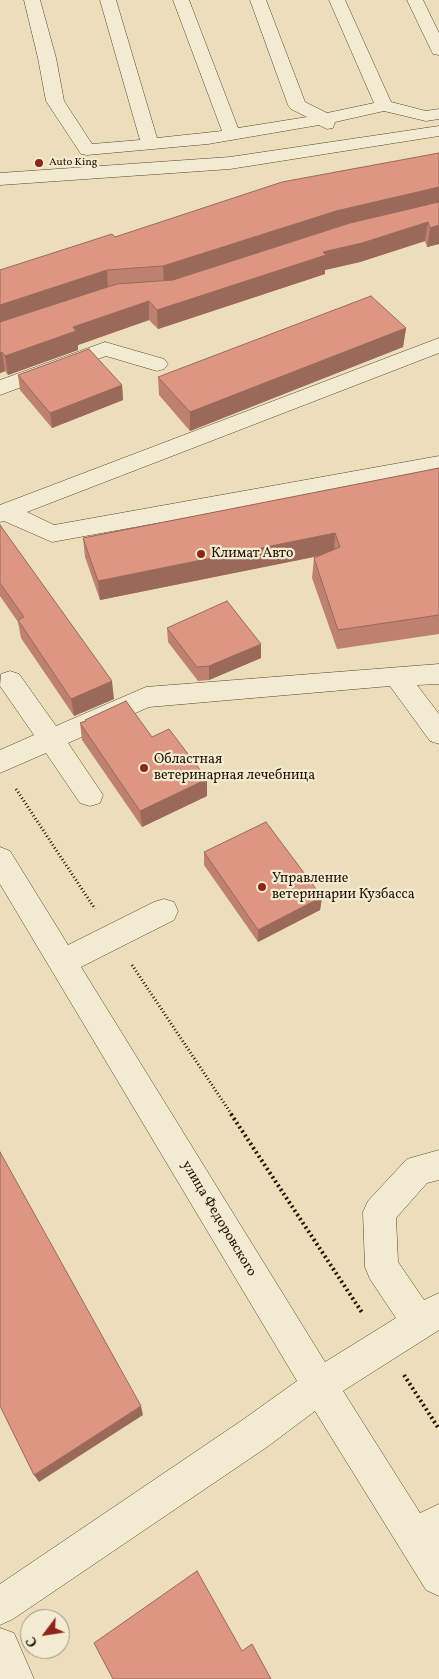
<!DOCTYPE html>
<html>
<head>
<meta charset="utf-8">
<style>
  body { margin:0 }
  #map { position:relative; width:439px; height:1679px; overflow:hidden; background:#ecdeba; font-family:Vollkorn,serif }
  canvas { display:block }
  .north { position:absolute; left:20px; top:1609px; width:50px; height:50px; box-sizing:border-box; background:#f3ead2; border:1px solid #a0947f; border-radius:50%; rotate:239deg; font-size:14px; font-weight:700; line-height:20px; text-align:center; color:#231402 }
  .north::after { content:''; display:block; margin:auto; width:18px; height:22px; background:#8f2418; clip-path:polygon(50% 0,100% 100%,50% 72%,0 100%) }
</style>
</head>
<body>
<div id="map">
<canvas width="439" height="1679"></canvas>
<div class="north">С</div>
</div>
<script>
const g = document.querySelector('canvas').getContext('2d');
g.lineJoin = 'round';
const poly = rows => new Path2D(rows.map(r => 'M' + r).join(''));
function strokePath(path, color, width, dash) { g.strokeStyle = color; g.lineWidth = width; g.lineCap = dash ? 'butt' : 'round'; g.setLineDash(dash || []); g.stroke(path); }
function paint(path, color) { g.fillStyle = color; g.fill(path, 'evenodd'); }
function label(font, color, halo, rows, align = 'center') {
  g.font = font + ' Vollkorn,serif'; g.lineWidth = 4.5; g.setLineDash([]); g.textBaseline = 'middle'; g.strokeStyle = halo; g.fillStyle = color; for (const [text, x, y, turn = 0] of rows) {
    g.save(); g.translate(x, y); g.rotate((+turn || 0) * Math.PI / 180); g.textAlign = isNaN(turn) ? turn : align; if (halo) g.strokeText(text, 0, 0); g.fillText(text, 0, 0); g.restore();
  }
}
const minor = poly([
  [24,0,40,0,56,58,64,101,92,144,140,140,100,0,116,0,157,138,222,131,173,0,189,0,238,128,307,117,291,109,288,105,250,0,266,0,305,102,327,113,374,103,329,0,345,0,391,102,426,111,439,109,439,119,426,121,384,111,335,122,333,128,327,129,319,125,208,144,87,155,81,154,46,101,38,58,24,0],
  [407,0,423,0,439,33,439,55,433,54,431,50,407,0],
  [439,126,439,136,230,169,0,185,0,173,230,157,439,126],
  [439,338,439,353,27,512,54,525,439,456,439,472,52,542,4,521,0,522,0,505,439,338],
  [105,342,164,359,168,364,164,369,157,371,106,356,0,395,0,380,105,342],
  [439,664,439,684,417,685,439,714,439,744,430,741,390,686,149,707,68,743,103,795,100,803,90,806,80,803,46,753,0,773,0,750,34,735,0,686,1,674,10,671,19,674,56,726,146,687,439,664],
  [0,847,10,851,68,945,154,902,164,899,174,902,178,911,174,920,81,967,325,1362,396,1318,370,1279,365,1267,363,1212,368,1201,407,1159,439,1150,439,1180,427,1183,396,1218,398,1262,424,1300,439,1293,439,1330,343,1391,420,1513,439,1504,439,1596,426,1590,315,1411,267,1447,13,1619,0,1625,0,1584,241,1421,297,1381,0,884,0,847],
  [0,1628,14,1633,34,1679,0,1679,0,1628]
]);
strokePath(minor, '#554630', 1);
strokePath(poly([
  [16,789,95,909],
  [132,965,232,1115]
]), '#231402', 3, [1, 2.5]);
strokePath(poly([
  [231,1114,363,1314],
  [404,1375,439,1429]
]), '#231402', 4, [2, 3]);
paint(minor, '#f3ead2');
paint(poly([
  [439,153,439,244,427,247,425,241,360,262,325,270,325,274,158,329,149,320,78,345,78,350,8,375,5,371,0,373,0,270,115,237],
  [406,328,403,347,190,431,159,395,158,377],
  [18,375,122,385,123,400,52,428,20,390],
  [439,468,439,634,337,649,312,578,314,558,322,555,100,600,85,557,83,538],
  [0,525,114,699,74,716,21,638,18,622,0,596],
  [167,628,261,658,209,680,198,681,168,642],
  [85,720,152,737,207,779,207,796,142,827,82,740,80,723,85,721],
  [204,852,322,897,320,910,258,942,204,865]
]), '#be816f');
paint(poly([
  [439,187,439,205,164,285,163,266,336,211],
  [428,222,425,241,360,262,325,270,325,274,158,329,157,310,323,252],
  [439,225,439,244,427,247,430,228],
  [107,270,108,289,0,325,0,305],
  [149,301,149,320,78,345,78,350,8,375,5,356,73,327],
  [406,328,403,347,190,431,190,412],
  [2,352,5,371,0,373,0,353],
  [122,385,123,400,52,428,50,413],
  [335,533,334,553,100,600,98,581],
  [261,644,261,658,209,680,209,666],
  [112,681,114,699,74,716,71,699],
  [207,779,207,796,142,827,140,811],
  [322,897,320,910,258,942,258,930],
  [141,1406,143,1415,39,1482,34,1475]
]), '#9b695a');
const building = poly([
  [439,153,439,187,336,211,163,266,107,270,0,305,0,270,112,234,115,237,282,182,439,153],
  [439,202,439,225,430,228,428,222,362,243,323,252,326,255,157,310,149,301,73,327,76,331,5,356,2,352,0,353,0,322,117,284,173,280,350,223,439,202],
  [371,296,406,328,190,412,158,377,371,296],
  [89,349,122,385,50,413,18,375,89,349],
  [439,468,439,615,338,630,314,558,340,547,335,533,98,581,83,538,439,468],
  [0,525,112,681,71,699,18,620,24,617,0,583,0,525],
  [227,601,261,644,209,666,197,667,167,628,227,601],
  [126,701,152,737,169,729,207,779,140,811,80,723,86,721,85,720,126,701],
  [266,822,322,897,258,930,204,852,266,822],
  [0,1152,141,1406,34,1475,0,1406,0,1152],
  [197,1571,242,1651,252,1644,271,1679,113,1679,94,1643,197,1571]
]);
paint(building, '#dd9681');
strokePath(building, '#9b695a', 1);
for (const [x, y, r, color] of [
  [39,163,5,"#8f2418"],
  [201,554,5,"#8f2418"],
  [144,768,5,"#8f2418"],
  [262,887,5,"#8f2418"]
]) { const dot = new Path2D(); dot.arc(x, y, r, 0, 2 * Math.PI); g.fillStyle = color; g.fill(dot); strokePath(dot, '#f3ead2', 2); }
label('11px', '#231402', '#f3ead2', [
  ["Auto King",49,163]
], 'left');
label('14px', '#231402', '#f3ead2', [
  ["Климат Авто",211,554],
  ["Областная",154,760],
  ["ветеринарная лечебница",154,776],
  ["Управление",272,879],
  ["ветеринарии Кузбасса",272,895]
], 'left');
label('14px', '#231402', '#f3ead2', [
  ["улица Федоровского",218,1219,59]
]);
</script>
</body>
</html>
